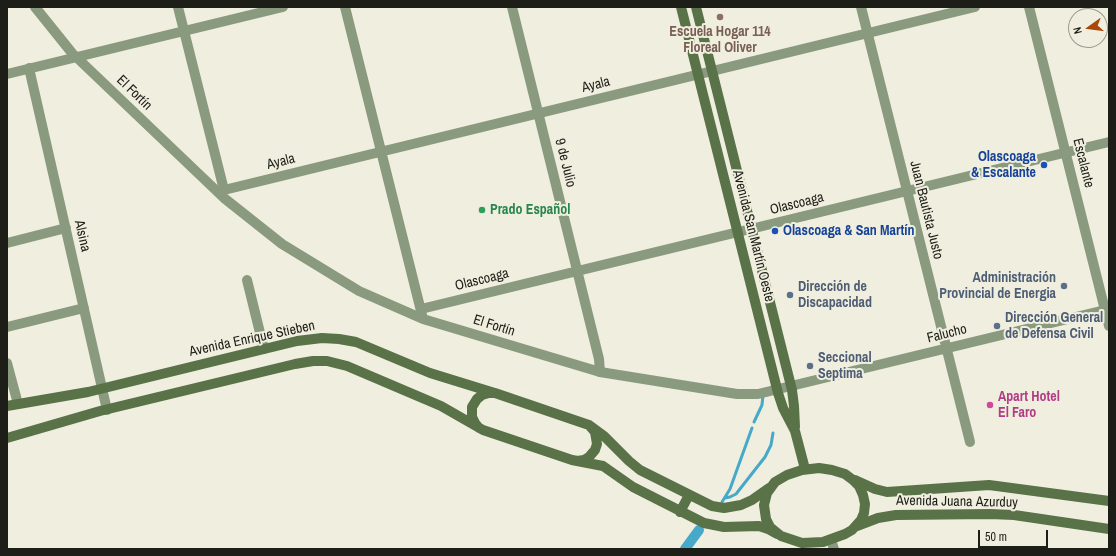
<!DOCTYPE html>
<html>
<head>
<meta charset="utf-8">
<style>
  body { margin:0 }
  #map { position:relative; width:1116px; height:556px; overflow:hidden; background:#f0eede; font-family:"Archivo Narrow",sans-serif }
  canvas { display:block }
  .frame { position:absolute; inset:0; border:8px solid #1e1e18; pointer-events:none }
  .north { position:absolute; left:1068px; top:8px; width:40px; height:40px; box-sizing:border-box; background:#f0eede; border:1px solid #9c9b8f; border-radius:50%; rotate:256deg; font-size:11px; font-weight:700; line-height:16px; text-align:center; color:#1e1e18 }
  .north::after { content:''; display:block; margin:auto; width:14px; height:18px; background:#aa480b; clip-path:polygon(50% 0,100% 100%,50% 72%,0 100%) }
  .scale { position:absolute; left:978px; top:530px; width:70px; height:18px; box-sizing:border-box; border:2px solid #1e1e18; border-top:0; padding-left:5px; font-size:12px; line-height:14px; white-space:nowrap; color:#1e1e18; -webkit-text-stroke:3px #f0eede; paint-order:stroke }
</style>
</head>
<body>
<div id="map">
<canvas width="1116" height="556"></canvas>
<div class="frame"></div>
<div class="north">N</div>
<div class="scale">50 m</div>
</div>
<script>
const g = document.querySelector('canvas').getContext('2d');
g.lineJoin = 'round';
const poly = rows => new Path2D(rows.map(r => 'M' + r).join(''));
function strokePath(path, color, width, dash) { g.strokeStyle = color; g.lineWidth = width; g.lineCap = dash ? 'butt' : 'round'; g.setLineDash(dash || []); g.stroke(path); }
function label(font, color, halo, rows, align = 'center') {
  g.font = font + ' "Archivo Narrow",sans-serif'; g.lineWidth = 4; g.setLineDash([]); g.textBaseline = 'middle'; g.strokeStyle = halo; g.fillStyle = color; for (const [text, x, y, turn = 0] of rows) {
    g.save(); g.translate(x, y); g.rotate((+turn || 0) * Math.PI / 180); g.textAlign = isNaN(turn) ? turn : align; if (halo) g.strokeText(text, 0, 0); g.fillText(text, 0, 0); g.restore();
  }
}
strokePath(poly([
  [754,422,762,405,763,395],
  [725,498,730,497,736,494,765,457,771,445,773,433],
  [722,502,730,489,752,428]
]), '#46a9c9', 3);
strokePath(poly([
  [685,549,699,530]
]), '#46a9c9', 10);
strokePath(poly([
  [178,7,224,190],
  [345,7,422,315],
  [512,7,599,359,600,372],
  [861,7,970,442],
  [1029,7,1109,326],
  [29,68,107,410],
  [7,74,283,7],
  [224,190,975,7],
  [7,243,66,228],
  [247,280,264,349],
  [421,309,1109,142],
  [7,327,84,308],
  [7,363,18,404],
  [791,386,1109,309],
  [831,540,834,549]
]), '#899a7e', 10);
strokePath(poly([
  [35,7,72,53,224,198,282,244,359,291,423,319,600,372,737,394,758,394,791,386]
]), '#899a7e', 10);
strokePath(poly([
  [681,7,778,393,783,408,795,431,805,469],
  [696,7,792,390,794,406,795,427],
  [7,406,88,392,297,341,322,338,339,339,356,342,430,373,498,394],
  [589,425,604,436,629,461,640,470,712,506,724,508,741,505,752,500,769,488],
  [479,428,475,423,472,417,472,407,477,399,482,395,489,393,495,393,583,423,589,425,595,432,597,444,595,450,589,457,584,460,577,461],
  [7,438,100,411,295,364,313,361,327,361,347,366,441,406,483,430,572,460,603,466,633,487,704,523,724,527,759,526,768,529,777,534],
  [819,468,832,470,845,474,853,480,859,486,863,495,865,504,864,513,861,520,852,530,845,534,823,542,802,543,781,536,770,527,766,519,764,505,767,493,775,482,787,475,802,470,819,468],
  [855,480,875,489,887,492,989,485,1109,501],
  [680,512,689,495],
  [857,526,878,518,896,515,990,514,1014,515,1109,529]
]), '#5a7248', 10);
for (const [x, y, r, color] of [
  [720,17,4,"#8d6e63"],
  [1044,165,4,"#1a4fb4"],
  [482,210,4,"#2e9e5b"],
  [775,231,4,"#1a4fb4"],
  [1064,286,4,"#5c6f8a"],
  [790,295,4,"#5c6f8a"],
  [997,326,4,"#5c6f8a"],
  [810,366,4,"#5c6f8a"],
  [990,405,4,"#d1479c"]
]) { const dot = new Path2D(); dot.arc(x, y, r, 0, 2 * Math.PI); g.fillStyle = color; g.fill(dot); strokePath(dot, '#f0eede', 1.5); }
label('bold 14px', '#785e54', '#f0eede', [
  ["Escuela Hogar 114",720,32],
  ["Floreal Oliver",720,48]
]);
label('14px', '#1e1e18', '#f0eede', [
  ["Ayala",596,85,-14],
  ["El Fortín",134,93,44],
  ["Ayala",281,162,-14],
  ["9 de Julio",565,163,76],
  ["Escalante",1083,163,76],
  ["Olascoaga",797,204,-14],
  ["Juan Bautista Justo",926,210,76],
  ["Alsina",82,236,77],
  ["Avenida San Martín Oeste",753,236,76],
  ["Olascoaga",482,280,-14],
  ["El Fortín",494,326,17],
  ["Falucho",947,334,-14],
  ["Avenida Enrique Stieben",252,339,-12],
  ["Avenida Juana Azurduy",957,502,1]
]);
label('bold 14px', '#164399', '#f0eede', [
  ["Olascoaga",1036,157],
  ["& Escalante",1036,173],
  ["Olascoaga & San Martín",783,231,"left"]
], 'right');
label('bold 14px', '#27864d', '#f0eede', [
  ["Prado Español",490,210]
], 'left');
label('bold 14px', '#4e5e75', '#f0eede', [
  ["Administración",1056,278,"right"],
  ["Provincial de Energia",1056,294,"right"],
  ["Dirección de",798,287],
  ["Discapacidad",798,303],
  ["Dirección General",1005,318],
  ["de Defensa Civil",1005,334],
  ["Seccional",818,358],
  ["Septima",818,374]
], 'left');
label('bold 14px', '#b23c85', '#f0eede', [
  ["Apart Hotel",998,397],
  ["El Faro",998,413]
], 'left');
</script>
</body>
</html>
